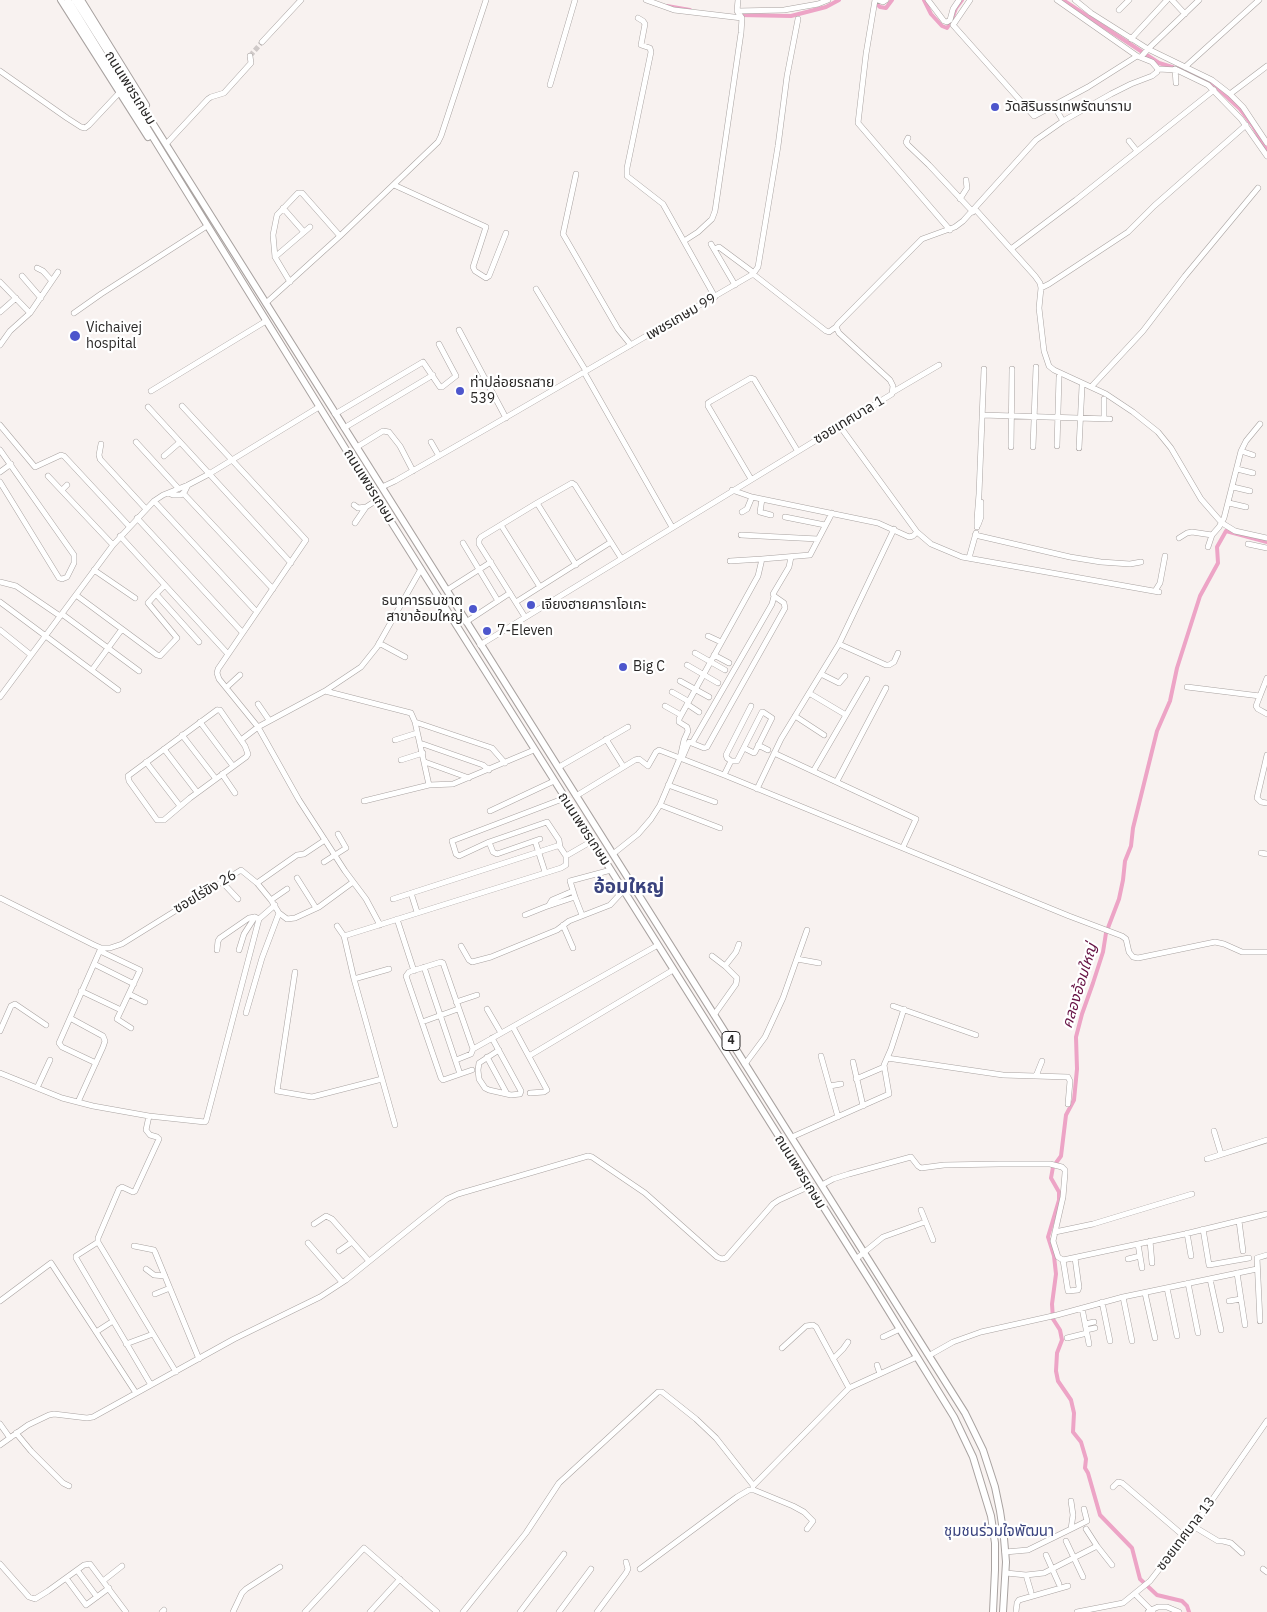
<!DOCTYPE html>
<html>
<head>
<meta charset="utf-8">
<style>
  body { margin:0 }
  canvas { display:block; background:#f8f2f0 }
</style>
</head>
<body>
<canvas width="1267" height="1612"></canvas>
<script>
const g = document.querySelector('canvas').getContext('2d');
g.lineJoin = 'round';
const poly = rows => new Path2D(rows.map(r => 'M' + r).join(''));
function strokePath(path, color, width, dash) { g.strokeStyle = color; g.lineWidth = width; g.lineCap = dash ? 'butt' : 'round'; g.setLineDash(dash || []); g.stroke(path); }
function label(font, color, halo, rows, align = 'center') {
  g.font = font + ' "IBM Plex Sans","Noto Sans Thai",sans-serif'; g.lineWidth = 4.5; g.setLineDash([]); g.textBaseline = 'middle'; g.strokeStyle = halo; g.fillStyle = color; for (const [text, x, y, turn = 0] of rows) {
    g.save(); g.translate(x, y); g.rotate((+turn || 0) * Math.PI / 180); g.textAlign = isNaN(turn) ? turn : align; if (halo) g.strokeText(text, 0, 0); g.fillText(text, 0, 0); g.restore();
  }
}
strokePath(poly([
  [924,0,931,14,942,26,947,28,951,22,956,8,962,0],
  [1063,0,1159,63,1188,72,1211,82,1240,109,1253,126,1267,151],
  [875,2,880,7,886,8,892,0],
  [667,6,690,10],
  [739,15,791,16,826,7,839,0],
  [1189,1612,1187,1606,1182,1601,1157,1595,1140,1579,1132,1548,1100,1515,1088,1473,1085,1468,1086,1459,1081,1442,1073,1432,1074,1413,1071,1400,1058,1381,1056,1371,1057,1353,1062,1340,1060,1330,1053,1319,1052,1304,1056,1274,1054,1256,1048,1237,1059,1200,1059,1192,1051,1178,1053,1167,1061,1156,1066,1115,1074,1100,1077,1069,1076,1037,1082,1014,1093,983,1103,952,1106,933,1119,899,1123,880,1125,861,1131,846,1133,828,1157,731,1170,701,1177,668,1200,596,1218,563,1217,547,1226,531,1267,542]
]), '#eda4c6', 4);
strokePath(poly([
  [250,56,262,42]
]), '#cfc9c8', 5, [5, 2.5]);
const minor = poly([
  [646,0,674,10,742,18],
  [875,0,866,54,858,123,950,230],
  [878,0,883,2,886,0],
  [928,0,944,21,947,22,950,20,953,9,959,0],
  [970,0,953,25,1034,116,1088,87,1137,56],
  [1075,0,1091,13,1148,49,1212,80,1230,94,1243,107,1267,143],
  [1172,0,1185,14],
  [1119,10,1129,0],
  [737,11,784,10,818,4,828,0],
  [638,18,643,21,645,24,641,45,650,48,651,52,627,168,627,176,663,204,715,297],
  [1131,39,1167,0],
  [262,42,301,0],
  [1141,57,1148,49,1199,0],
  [1185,67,1259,0],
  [1158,69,1177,70,1208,85,1241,119,1267,156],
  [1175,69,1176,83],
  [0,71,67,118,81,127,85,128,89,125,119,93],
  [550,85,575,0],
  [1230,94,1267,66],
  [1054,106,1063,121],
  [908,138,906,142,908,145,929,165,973,212],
  [1129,141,1137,151],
  [168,142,208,99,211,97,224,93,251,63,250,56],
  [576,174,563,234,618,329,631,345],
  [394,185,486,227,473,267,475,271,486,278,489,276,506,233],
  [960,199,967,188,966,180],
  [283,208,304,232],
  [975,209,1035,276,1040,283,1041,288,1039,308,1044,351,1049,366,1054,370,1106,394,1133,412,1158,432,1171,448,1201,499,1222,523,1235,531,1267,538],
  [684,241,698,232,712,219,715,211,741,33,742,18,737,11,738,0],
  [711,244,735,285],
  [714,249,719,247,754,273],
  [1011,249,1076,200,1214,90],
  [275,257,310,227],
  [37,268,43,271,52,281],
  [753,274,826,331,829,332,836,327],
  [22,276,41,298],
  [0,282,30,313],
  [290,282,275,257,273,235,277,215,298,193,302,193,340,236],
  [1041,288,1049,284,1128,232,1154,206,1246,125],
  [536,289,586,371],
  [266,303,340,236,438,142,441,136,486,0],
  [0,312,16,298],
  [74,313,101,294,207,226],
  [459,330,506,418],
  [0,345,10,331,30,313,58,272],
  [584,372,672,527],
  [1092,386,1143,331,1185,276,1258,188],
  [151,391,266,321],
  [893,392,939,365],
  [182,406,306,540,218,669,217,673,219,679,258,727,299,800,345,871,366,899,380,925],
  [148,407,291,563],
  [335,414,423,362,440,387,442,387,456,376,439,344],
  [982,415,1110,419],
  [1104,419,1104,399],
  [0,425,35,467,61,455,64,456,129,526],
  [839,425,917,532,931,544,962,557,1159,592],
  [344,428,433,375],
  [136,442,178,488],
  [431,442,439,456],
  [101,444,99,455,100,459,146,509],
  [1057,446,1059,377],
  [357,447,383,431,389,432,400,446,413,471],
  [1011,447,1012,369],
  [1033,447,1036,367],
  [1079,448,1082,386],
  [0,450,74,555,74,563,67,577,62,579,59,578,0,482],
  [1241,451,1246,441,1260,424],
  [164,456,180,442],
  [1237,469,1253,473],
  [0,472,11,464],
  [48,476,63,492],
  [751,479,708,406,708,403,711,401,751,378,754,379,797,450],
  [67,485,62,490,63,492,113,545],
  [382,487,395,481,486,429,753,274,758,267,759,261,778,146,787,76,798,19],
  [1233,487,1250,491],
  [732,490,752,497,878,523,909,537,913,536,917,532],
  [168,493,173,495,181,495,185,491,188,485],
  [183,493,273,589],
  [762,499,760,512,771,515],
  [154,501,254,609],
  [537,503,576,565],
  [1229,503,1246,507],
  [354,505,358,508,366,507],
  [742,512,747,509,752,497],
  [785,517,825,525],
  [137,518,242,632],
  [355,523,366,507,377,500],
  [501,525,540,587],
  [978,525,981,517,981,502],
  [977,527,977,519,979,494,984,369],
  [741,535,818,539],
  [975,535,1070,557,1101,562,1130,564,1141,562],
  [120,536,228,654],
  [1179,538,1187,533,1192,532,1212,535],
  [463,543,498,601],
  [1248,544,1267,548],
  [1208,547,1212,535,1219,527,1224,518,1241,451,1253,455],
  [969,558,976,533],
  [730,561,762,559],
  [94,570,135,598],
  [0,582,16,586,60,616],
  [165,585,156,594,199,642],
  [447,590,491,562],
  [1155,591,1160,583,1165,556],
  [76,595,157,655,160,656,177,638,148,603,156,594],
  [0,602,118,690],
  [516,602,611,542],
  [62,614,139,671],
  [525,617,479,544,479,540,481,537,537,503,572,483,575,485,621,558],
  [466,622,510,593],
  [0,630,31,655],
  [708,636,721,642],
  [379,643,405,657],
  [839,644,886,665,889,665,894,662,898,653],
  [480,645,892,394,893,386,890,380,839,333,836,327,838,324,922,239,955,227,963,221,1036,140,1063,121,1111,94,1131,84,1152,76,1157,72,1158,69,1152,62,1137,56,1057,0],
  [695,653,725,670],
  [714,655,729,663],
  [687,665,718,683],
  [92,670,122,629],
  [821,674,839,683,845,676],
  [1267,678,1256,706,1258,709,1267,714],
  [680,681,709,697],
  [227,687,240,675],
  [1187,687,1260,696],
  [325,691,411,713,415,722,429,785],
  [672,692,688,701],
  [809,693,846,715],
  [0,697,113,545,154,501,163,495,188,485,209,474,319,407],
  [258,704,269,720],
  [687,704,699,712],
  [665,706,681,715],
  [217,710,220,710,245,746,248,754,246,757,190,798,164,820,157,820,129,781,128,776,217,710],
  [795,716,824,735],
  [200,722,233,766],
  [415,722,492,748,505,763],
  [182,735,216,779],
  [606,739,623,766],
  [241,740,258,727,325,691,361,667,377,647,421,569],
  [395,740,417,733],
  [420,743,483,765,489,770],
  [692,743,772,604,774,596],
  [758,745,768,750],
  [164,749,197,792],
  [774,753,916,819,903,847],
  [1267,755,1257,798,1261,802,1267,803],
  [683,756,689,742,704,748,707,747,785,608,784,603,774,596,773,594,789,567,791,557],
  [401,760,423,753],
  [731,761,737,761,762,712,763,712,772,718,755,752,754,753,744,748],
  [146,762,180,806],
  [425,762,469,778],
  [559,767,628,727],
  [814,770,867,679],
  [222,774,235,793],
  [724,775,731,761,727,758,726,755,751,706],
  [837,781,886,688],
  [668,785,715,802],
  [757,789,781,739,839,644,894,529],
  [576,796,635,760,639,759,648,766,656,752,659,750,724,775,1069,916,1122,936,1126,939,1129,952,1133,957,1138,958,1215,942,1224,944,1242,952,1267,952],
  [364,801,429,785,453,784,534,750],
  [660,805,720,828],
  [490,811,554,781],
  [540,839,497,854,493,852,489,842,459,856,456,854,452,841,565,798],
  [535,841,545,872],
  [489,842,547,822,559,840,560,847],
  [1261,853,1267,854],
  [613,854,638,834,651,819,660,805,680,758,684,740,688,731,687,727,679,722,679,719,758,576,762,559,810,555,832,513],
  [566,856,592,841],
  [324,862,346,848,338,834],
  [297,878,316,908],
  [222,882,238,899],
  [257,883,297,855,304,854,325,840],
  [411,893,417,912],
  [575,897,570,881,611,870],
  [0,898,94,945,101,948,110,948,122,944,241,870,257,883,271,900,279,913,287,919,295,918,319,907,353,882],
  [271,900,287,889],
  [549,905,552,900,573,891],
  [525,915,545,907,575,897,582,915],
  [397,919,414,971],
  [563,925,573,948],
  [337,926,344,936,354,979,395,1125],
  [344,936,561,868,566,865,566,856,560,847,557,846,393,899],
  [461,946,469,960,472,962,491,957,557,930,569,921,610,905,623,891],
  [217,950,218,941,220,938,249,918,255,917,259,919],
  [239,950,244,934,255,917],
  [100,951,140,970,117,1019,131,1028],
  [712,956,725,966],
  [797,959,819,963],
  [94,964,134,984],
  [424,967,460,1074],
  [295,972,277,1091,312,1097,382,1079],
  [354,979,389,969],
  [81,991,121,1010],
  [129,994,145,1002],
  [456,1002,477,995],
  [893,1006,976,1035],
  [487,1009,501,1033],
  [246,1013,262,958,279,913],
  [714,1015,736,984,737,978,725,966,736,952,739,944],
  [70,1018,103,1036,105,1041,103,1047,78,1102],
  [422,1022,458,1009],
  [513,1027,547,1090,544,1092,530,1093],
  [0,1031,11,1006,15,1004,46,1025],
  [492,1038,521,1091,520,1094,511,1095,489,1090,485,1088,479,1079,478,1070,479,1063,499,1050],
  [473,1049,658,945],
  [529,1056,673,970],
  [821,1056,838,1117],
  [487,1057,507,1094],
  [887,1058,1003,1075,1068,1077,1070,1081,1068,1104],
  [456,1060,471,1054,473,1049,443,963,441,962,409,972,406,976,441,1078,443,1080,472,1070],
  [853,1062,863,1106],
  [96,1063,62,1047,59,1043,101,948],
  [745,1064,765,1037,783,998,807,930],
  [0,1073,62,1098,93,1106,149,1116,205,1122,206,1121,259,919,275,905],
  [1036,1076,1042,1061],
  [856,1079,884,1067],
  [830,1086,841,1084],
  [37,1088,50,1060],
  [149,1116,146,1130,150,1135,157,1137,159,1139,135,1191,133,1192,122,1187,119,1189,98,1238,98,1242,176,1372],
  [1214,1131,1221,1154],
  [792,1137,889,1094,884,1065,891,1049,904,1009],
  [1207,1159,1267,1140],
  [822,1185,833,1179,849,1174,911,1157,918,1166,921,1168,944,1165,999,1164,1050,1164,1062,1167,1065,1170,1065,1173,1063,1197,1053,1241,1058,1257,1063,1260,1185,1234,1267,1214],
  [921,1210,933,1240],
  [1239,1221,1243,1251],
  [314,1224,326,1216,332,1219,369,1261],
  [1203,1229,1209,1265,1249,1258],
  [1055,1232,1093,1224,1192,1194],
  [1187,1233,1191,1256],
  [1150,1241,1152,1263],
  [98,1242,76,1256,76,1258,151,1385],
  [308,1243,342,1282],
  [134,1246,154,1250,155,1252,199,1359],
  [339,1251,352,1242],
  [1140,1256,1142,1268],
  [856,1259,883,1237,925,1222],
  [1128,1259,1140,1256,1138,1244],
  [1063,1260,1068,1291,1078,1290,1079,1287,1075,1258],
  [146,1269,154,1275,165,1276],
  [1237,1273,1245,1325],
  [1210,1279,1221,1330],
  [1188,1283,1198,1333],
  [1167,1288,1177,1336],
  [1145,1293,1155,1338],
  [155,1294,170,1288],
  [1123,1297,1132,1341],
  [0,1301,51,1263,136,1393],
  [1229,1301,1241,1299],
  [1102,1302,1110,1341],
  [1082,1308,1089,1344],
  [1260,1321,1257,1258,1267,1255],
  [1085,1324,1094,1322],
  [1086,1330,1095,1328],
  [96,1332,113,1321],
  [883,1337,900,1329],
  [1067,1338,1087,1333],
  [126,1344,153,1334],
  [782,1348,806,1326,813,1325,816,1327,849,1388],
  [930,1355,953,1342,981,1332,1057,1315,1123,1297,1257,1269],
  [833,1359,843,1349,848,1342],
  [877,1365,880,1374],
  [0,1424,10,1438],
  [16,1433,31,1451,63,1483,69,1486],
  [0,1445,28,1425,49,1415,54,1414,87,1418,93,1417,234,1339,320,1297,346,1280,424,1217,447,1199,458,1194,588,1156,592,1157,645,1193,717,1257,722,1259,726,1258,773,1204,779,1200,810,1186],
  [753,1486,849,1388,917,1357],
  [1113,1487,1118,1482,1122,1483,1185,1537],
  [1193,1526,1218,1541,1223,1541,1231,1543,1242,1553],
  [1071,1529,1087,1521,1084,1509],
  [1086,1529,1097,1546],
  [1066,1541,1083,1577],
  [1005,1552,1028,1550,1071,1529,1073,1515,1071,1501],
  [1046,1555,1059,1584],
  [0,1564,29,1597,35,1599,48,1591,84,1565,90,1564,126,1612],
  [640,1569,737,1497,749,1490,754,1490,793,1506,804,1512,813,1521,807,1529],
  [1263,1569,1267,1572],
  [77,1570,97,1597],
  [1006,1573,1026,1575,1044,1573,1097,1546,1112,1565],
  [1026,1575,1031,1592],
  [66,1578,86,1605,109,1588],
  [103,1581,122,1566],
  [1135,1594,1151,1610,1148,1612],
  [162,1612,164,1610],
  [233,1612,242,1593,246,1589,280,1567],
  [305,1612,364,1548,437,1612],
  [370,1612,400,1579],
  [463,1612,526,1533,559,1483,658,1392,662,1392,696,1419,716,1438,753,1485],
  [520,1612,564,1554],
  [559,1612,591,1569],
  [597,1612,626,1573,628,1569,626,1562],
  [1016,1612,1017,1603,1019,1600,1068,1586],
  [1077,1612,1123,1603,1150,1581,1203,1513,1267,1421],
  [1153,1612,1151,1610,1158,1607,1167,1607,1179,1612]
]);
const major = poly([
  [61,0,148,137],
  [68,0,366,482,872,1284,954,1417,973,1457,991,1516,995,1543,995,1570,993,1612],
  [75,0,965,1413,983,1450,995,1487,1000,1511,1004,1538,1006,1562,1003,1612],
  [81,0,146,105]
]);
strokePath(minor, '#a9a3a1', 6);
strokePath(major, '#a9a3a1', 8);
strokePath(minor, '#fff', 5);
strokePath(major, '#fff', 6);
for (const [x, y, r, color] of [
  [995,107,5,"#4d56cc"],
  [75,336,6,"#4d56cc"],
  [460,391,5,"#4d56cc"],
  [531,605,5,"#4d56cc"],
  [473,609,5,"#4d56cc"],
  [487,631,5,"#4d56cc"],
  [623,667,5,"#4d56cc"]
]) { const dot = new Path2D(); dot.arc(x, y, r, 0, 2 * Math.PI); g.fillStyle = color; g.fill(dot); strokePath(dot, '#fff', 2); }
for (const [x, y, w] of [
  [731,1041,18]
]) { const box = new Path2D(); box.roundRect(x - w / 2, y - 9.5, w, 19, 4); g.fillStyle = '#fff'; g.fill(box); strokePath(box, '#292726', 1); }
label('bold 12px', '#292726', null, [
  ["4",731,1041]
]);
label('14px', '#292726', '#fff', [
  ["ถนนเพชรเกษม",130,88,58],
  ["เพชรเกษม 99",681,317,-30],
  ["ซอยเทศบาล 1",849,420,-31],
  ["ถนนเพชรเกษม",369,486,58],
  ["ถนนเพชรเกษม",584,829,57],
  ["ซอยไร่ขิง 26",205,892,-31],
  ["ถนนเพชรเกษม",800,1172,58],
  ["ซอยเทศบาล 13",1186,1534,-53]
]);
label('14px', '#292726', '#fff', [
  ["วัดสิรินธรเทพรัตนาราม",1005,107],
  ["Vichaivej",86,328],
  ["hospital",86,344],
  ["ท่าปล่อยรถสาย",470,383],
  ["539",470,399],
  ["ธนาคารธนชาต",463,601,"right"],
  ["สาขาอ้อมใหญ่",463,617,"right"],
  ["เจียงฮายคาราโอเกะ",541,605],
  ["7-Eleven",497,631],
  ["Big C",633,667]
], 'left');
label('italic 15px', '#661244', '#fff', [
  ["คลองอ้อมใหญ่",1080,986,-73]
]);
label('15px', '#3a437e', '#fff', [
  ["ชุมชนร่วมใจพัฒนา",999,1532]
]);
label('bold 19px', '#3a437e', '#fff', [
  ["อ้อมใหญ่",629,888]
]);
</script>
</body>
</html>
